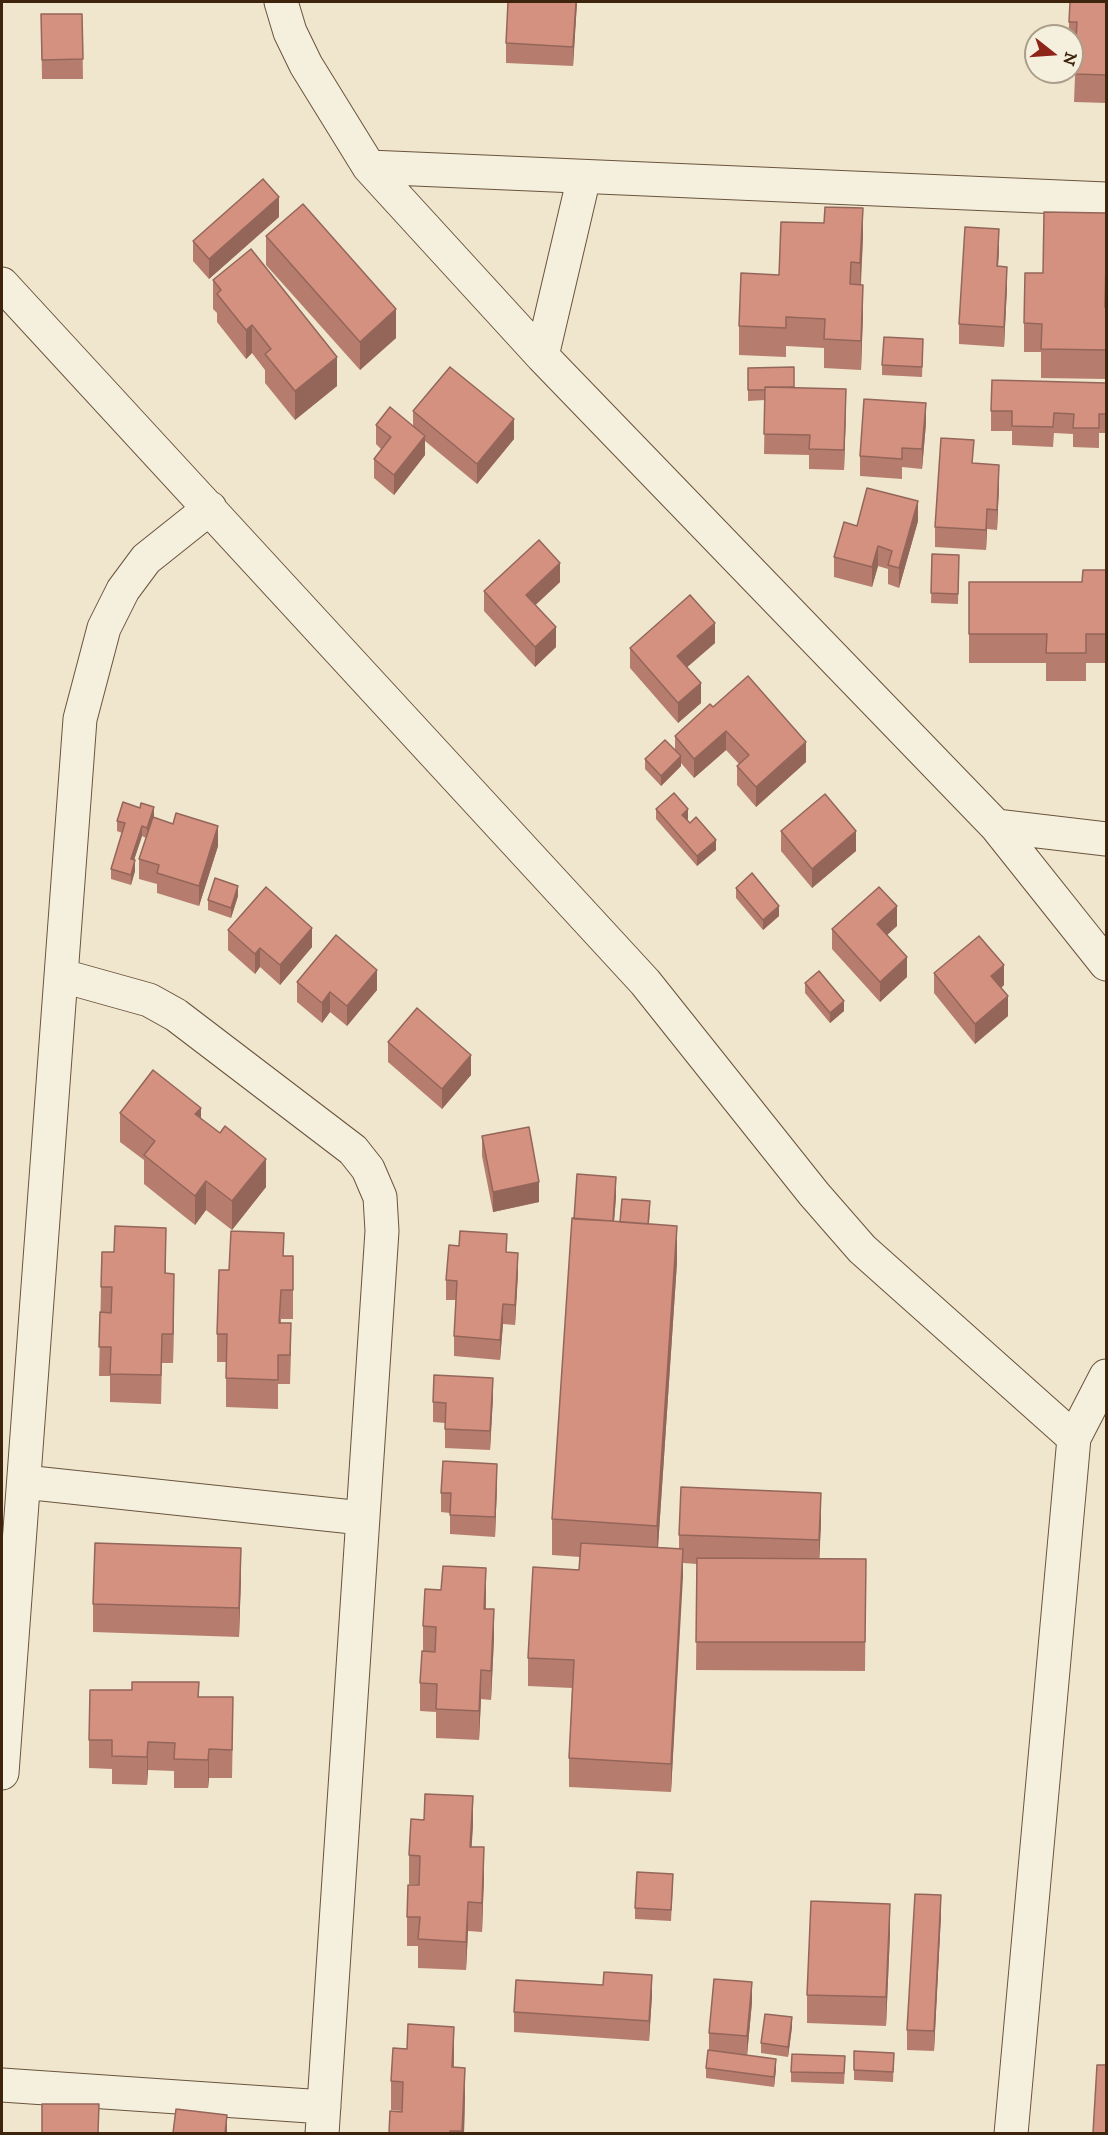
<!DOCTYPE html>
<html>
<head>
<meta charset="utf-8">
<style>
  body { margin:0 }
  #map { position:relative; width:1108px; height:2135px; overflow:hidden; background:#efe6cd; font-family:"IM FELL DW Pica",serif }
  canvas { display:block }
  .frame { position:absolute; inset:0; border:3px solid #3e240c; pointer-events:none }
  .north { position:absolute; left:1024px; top:24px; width:60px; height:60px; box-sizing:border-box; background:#f5efde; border:2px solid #ac9e8a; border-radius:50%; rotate:107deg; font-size:16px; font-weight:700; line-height:24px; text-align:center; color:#3e240c }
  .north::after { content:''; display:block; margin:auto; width:21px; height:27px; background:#8f2418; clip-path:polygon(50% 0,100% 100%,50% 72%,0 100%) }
</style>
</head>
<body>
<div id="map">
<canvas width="1108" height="2135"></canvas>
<div class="frame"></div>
<div class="north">N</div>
</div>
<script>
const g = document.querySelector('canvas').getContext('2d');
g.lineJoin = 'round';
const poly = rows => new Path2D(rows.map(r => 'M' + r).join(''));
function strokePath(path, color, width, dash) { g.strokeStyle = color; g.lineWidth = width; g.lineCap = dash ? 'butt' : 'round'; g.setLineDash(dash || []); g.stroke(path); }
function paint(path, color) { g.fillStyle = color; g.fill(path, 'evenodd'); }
const minor = poly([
  [281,2,290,32,306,65,369,167,542,356,996,826,1106,964],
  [369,167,1106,199],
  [2,284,645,982,814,1194,862,1249,1074,1438],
  [542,356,584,177],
  [996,826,1106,839],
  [63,976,149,1000,176,1015,353,1150,368,1169,380,1197,382,1231,322,2134],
  [24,1482,362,1518],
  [2,1773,80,719,104,628,123,590,146,559,210,508],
  [2,2085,324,2107],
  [1011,2134,1074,1438,1106,1376]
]);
strokePath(minor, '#6a543c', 35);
strokePath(minor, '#f5efde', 33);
paint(poly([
  [577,2,573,66,506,63,506,43],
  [1107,2,1107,103,1074,102,1076,50,1072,50,1072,36,1069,36,1069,22],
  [41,14,82,14,83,79,42,79],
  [1107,213,1105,307,1107,307,1107,379,1041,378,1041,352,1024,352,1024,323,1043,273],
  [279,217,209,279,193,261,193,241],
  [266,236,396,338,360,370,266,265],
  [863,237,861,285,863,313,861,370,824,368,824,348,786,346,786,357,739,355,739,326,779,275],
  [999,249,998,266,1007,287,1004,347,959,344,959,324],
  [213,280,337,386,295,420,265,383,265,370,252,353,246,359,217,322,217,313,213,309],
  [923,350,922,377,882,375,882,365],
  [748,368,846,409,844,470,809,469,809,455,764,454,765,400,748,401],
  [1107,383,1107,433,1099,433,1099,448,1073,447,1073,434,1054,433,1053,447,1012,445,1012,431,991,431,991,411],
  [413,411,514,439,477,484,425,441,425,455,394,495,374,478,374,459,381,449,376,444,376,425,413,426],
  [926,423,922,469,902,467,902,479,860,476,860,456],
  [974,463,999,485,997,530,987,529,986,550,935,547,935,527],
  [918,521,899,588,888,584,888,569,878,566,872,587,834,577,834,557],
  [932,554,959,555,958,604,931,603],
  [1106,570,1106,663,1086,663,1086,681,1046,681,1046,663,969,663,969,582,1082,582],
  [560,582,535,605,556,647,535,667,484,611,484,591],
  [715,643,687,667,701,703,678,723,630,668,630,648],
  [713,707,806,762,756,807,737,785,737,766,739,764,726,750,694,778,681,763,681,766,661,786,645,769,645,759,675,749,675,736],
  [656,809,688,819,687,820,716,850,697,866,656,819],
  [154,817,218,846,199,906,157,893,157,884,139,879,139,859,146,838,142,836,134,860,135,871,131,885,111,879,111,869,122,833,117,831,117,821],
  [781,831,856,851,812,888,781,851],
  [736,888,779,916,763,930,736,898],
  [238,896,231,918,208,910,208,900],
  [897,926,887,935,907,977,880,1002,832,949,832,929],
  [228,930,312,947,280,985,260,967,255,974,228,950],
  [934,973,1004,985,1001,988,1008,1016,975,1044,934,993],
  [297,982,377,990,347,1026,330,1012,322,1023,297,1002],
  [805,983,844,1011,830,1023,805,993],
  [388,1042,471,1075,442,1109,388,1062],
  [120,1113,201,1118,266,1187,232,1230,206,1210,195,1225,144,1184,144,1160,120,1142],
  [482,1136,539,1202,493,1212,482,1156],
  [616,1197,614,1221,620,1222,650,1211,649,1224,677,1262,658,1547,679,1549,679,1535,821,1522,819,1559,866,1559,865,1671,696,1670,697,1564,683,1563,671,1792,569,1787,569,1758,572,1688,528,1686,528,1658,579,1570,580,1557,552,1555,552,1519,574,1219],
  [507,1252,518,1273,515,1325,503,1324,500,1360,454,1356,454,1336,456,1300,446,1300,446,1280],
  [166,1256,165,1273,174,1302,173,1363,162,1363,161,1404,110,1402,110,1376,99,1376,101,1287],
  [284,1256,293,1256,293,1319,281,1319,281,1323,291,1352,290,1384,278,1384,278,1409,226,1407,226,1362,217,1362,217,1334,229,1270],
  [493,1397,490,1450,445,1448,445,1423,433,1422,433,1402],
  [497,1484,495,1537,450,1534,450,1513,441,1512,441,1493],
  [241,1577,239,1637,93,1632,93,1604],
  [486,1597,486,1609,494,1638,491,1700,481,1699,479,1740,436,1738,436,1712,420,1711,420,1683,423,1651,423,1626],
  [199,1697,233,1726,232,1778,209,1778,208,1788,174,1788,174,1771,148,1770,147,1785,112,1784,112,1769,89,1768,89,1740],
  [473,1825,471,1847,484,1875,482,1932,468,1931,466,1970,418,1968,418,1946,407,1946,407,1917,419,1885,409,1884,409,1855],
  [673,1884,671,1921,635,1919,635,1908],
  [941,1915,934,2051,907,2050,907,2030],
  [890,1933,886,2026,807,2023,807,1995],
  [652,1995,649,2041,514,2032,514,2012],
  [752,2002,747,2055,776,2069,774,2087,706,2078,706,2068,709,2050,709,2033],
  [792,2027,788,2057,761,2053,761,2043],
  [854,2051,894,2053,893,2082,854,2080],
  [454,2055,454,2067,465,2096,464,2133,389,2133,402,2111,391,2110,391,2081],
  [845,2066,844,2084,791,2082,791,2072]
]), '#b67d6e');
paint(poly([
  [576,2,577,2,573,66,573,47],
  [279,197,279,217,209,279,209,259],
  [863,208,863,237,860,292,860,263],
  [999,229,999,249,997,286,997,266],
  [1007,267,1007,287,1004,347,1004,327],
  [863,285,863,313,861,370,861,341],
  [396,309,396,338,360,370,360,342],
  [252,325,252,353,246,359,246,330],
  [337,357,337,386,295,420,295,391],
  [846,389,846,409,844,470,844,450],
  [926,403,926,423,922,469,922,449],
  [514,419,514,439,477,484,477,464],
  [425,436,425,455,394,495,394,475],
  [999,465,999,485,997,530,997,510],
  [918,501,918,521,899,588,899,568],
  [987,509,987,529,986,550,986,530],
  [878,546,878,566,872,587,872,567],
  [560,563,560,582,526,614,526,595],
  [715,623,715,643,677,676,677,656],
  [556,627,556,647,535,667,535,647],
  [701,683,701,703,678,723,678,703],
  [726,731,726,750,694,778,694,759],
  [806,742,806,762,756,807,756,787],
  [681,756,681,766,661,786,661,776],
  [154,807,154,817,147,838,147,828],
  [688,809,688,819,682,825,682,815],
  [142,826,142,836,131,869,131,859],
  [218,826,218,846,199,906,199,886],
  [856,831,856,851,812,888,812,869],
  [716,840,716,850,697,866,697,856],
  [135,860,135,871,131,885,131,875],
  [238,886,238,896,231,918,231,908],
  [779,906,779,916,763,930,763,920],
  [897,906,897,926,877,944,877,924],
  [312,928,312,947,280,985,280,965],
  [260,948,260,967,255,974,255,954],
  [907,957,907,977,880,1002,880,982],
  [1004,965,1004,985,991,996,991,976],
  [377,970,377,990,347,1026,347,1006],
  [330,992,330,1012,322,1023,322,1003],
  [1008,996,1008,1016,975,1044,975,1024],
  [844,1001,844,1011,830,1023,830,1013],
  [471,1055,471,1075,442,1109,442,1089],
  [201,1108,201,1136,195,1114],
  [266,1159,266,1187,232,1230,232,1201],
  [616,1177,616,1197,611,1258,611,1238],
  [206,1181,206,1210,195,1225,195,1196],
  [539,1182,539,1202,493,1212,493,1192],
  [677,1226,677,1262,657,1562,657,1526],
  [166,1228,166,1256,165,1302,165,1273],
  [518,1253,518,1273,515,1325,515,1305],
  [174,1274,174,1302,173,1363,173,1334],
  [503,1304,503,1324,500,1360,500,1340],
  [493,1378,493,1397,490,1450,490,1431],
  [497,1464,497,1484,495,1537,495,1517],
  [821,1493,821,1522,819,1568,819,1540],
  [241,1548,241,1577,239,1637,239,1608],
  [683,1549,683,1577,671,1792,671,1764],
  [486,1568,486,1597,484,1637,484,1609],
  [494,1609,494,1638,491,1700,491,1671],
  [481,1670,481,1699,479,1740,479,1711],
  [148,1742,148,1770,147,1785,147,1757],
  [209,1749,209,1778,208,1788,208,1760],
  [473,1796,473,1825,470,1875,470,1847],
  [484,1847,484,1875,482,1932,482,1903],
  [941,1895,941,1915,934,2051,934,2031],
  [468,1902,468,1931,466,1970,466,1942],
  [890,1904,890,1933,886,2026,886,1997],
  [652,1975,652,1995,649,2041,649,2021],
  [752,1982,752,2002,747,2056,747,2036],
  [792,2017,792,2027,788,2057,788,2047],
  [454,2027,454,2055,452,2096,452,2067],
  [776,2059,776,2069,774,2087,774,2077],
  [465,2068,465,2096,464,2133,462,2133],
  [227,2115,227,2133,225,2133]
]), '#94665a');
const building = poly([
  [508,2,576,2,573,47,506,43,508,2],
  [1070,2,1107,2,1107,75,1074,74,1077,22,1069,22,1070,2],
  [41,14,82,14,83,59,42,60,41,14],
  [263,179,279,197,209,259,193,241,263,179],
  [303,204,396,309,360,342,266,236,303,204],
  [825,207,863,208,860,263,851,262,850,284,863,285,861,341,824,339,825,319,786,317,786,328,739,326,741,273,779,275,781,222,824,223,825,207],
  [1044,212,1107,213,1105,307,1107,307,1107,350,1041,349,1042,324,1024,323,1025,273,1043,273,1044,212],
  [965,227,999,229,997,266,1007,267,1004,327,959,324,965,227],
  [251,249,337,357,295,391,265,354,271,349,252,325,246,330,217,294,221,290,213,280,251,249],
  [884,337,923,339,922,367,882,365,884,337],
  [450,367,514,419,477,464,413,411,450,367],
  [794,367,794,387,765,387,765,390,748,390,748,368,794,367],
  [992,380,1107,383,1107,414,1099,414,1099,428,1073,428,1074,414,1054,413,1053,427,1012,426,1012,411,991,411,992,380],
  [765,387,846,389,844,450,809,449,810,435,764,434,765,387],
  [864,399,926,403,922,449,902,448,902,459,860,456,864,399],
  [390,407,425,436,394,475,374,459,391,437,376,425,390,407],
  [941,438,974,440,972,463,999,465,997,510,987,509,986,530,935,527,941,438],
  [867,488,918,501,899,568,888,565,892,551,878,546,872,567,834,557,844,522,857,526,867,488],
  [539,540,560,563,526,595,556,627,535,647,484,591,539,540],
  [932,554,959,555,958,594,931,593,932,554],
  [1083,570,1106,570,1106,634,1086,634,1086,653,1046,653,1047,634,969,634,969,582,1082,582,1083,570],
  [690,595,715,623,677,656,701,683,678,703,630,648,690,595],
  [748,676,806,742,756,787,737,766,749,755,726,731,694,759,675,736,710,704,713,707,748,676],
  [665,740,681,756,661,776,645,759,665,740],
  [674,793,688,809,682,815,690,823,696,817,716,840,697,856,656,809,674,793],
  [825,794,856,831,812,869,781,831,825,794],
  [123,802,140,808,141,803,154,807,147,828,142,826,131,859,135,860,131,875,111,869,125,823,117,821,123,802],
  [176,813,218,826,199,886,157,873,159,865,139,859,153,817,173,824,176,813],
  [752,873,779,906,763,920,736,888,752,873],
  [215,878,238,886,231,908,208,900,215,878],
  [266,887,312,928,280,965,260,948,255,954,228,930,266,887],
  [879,887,897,906,877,924,907,957,880,982,832,929,879,887],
  [336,935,377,970,347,1006,330,992,322,1003,297,982,336,935],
  [979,936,1004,965,991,976,1008,996,975,1024,934,973,979,936],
  [819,971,844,1001,830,1013,805,983,819,971],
  [417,1008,471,1055,442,1089,388,1042,417,1008],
  [153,1070,201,1108,195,1114,220,1133,225,1126,266,1159,232,1201,206,1181,195,1196,144,1155,155,1141,120,1113,153,1070],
  [529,1127,539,1182,493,1192,482,1136,529,1127],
  [577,1174,616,1177,613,1221,574,1219,577,1174],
  [622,1199,650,1201,648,1224,620,1222,622,1199],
  [572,1218,677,1226,657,1526,552,1519,572,1218],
  [115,1226,166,1228,165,1273,174,1274,173,1334,162,1334,161,1375,110,1374,111,1347,99,1347,100,1312,111,1313,112,1287,101,1287,102,1252,114,1252,115,1226],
  [231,1231,284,1233,283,1256,293,1256,293,1290,281,1290,279,1323,291,1323,290,1355,278,1355,278,1380,226,1378,227,1334,217,1334,219,1270,229,1270,231,1231],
  [460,1231,507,1234,506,1252,518,1253,515,1305,503,1304,500,1340,454,1336,457,1281,446,1280,449,1245,459,1246,460,1231],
  [434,1375,493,1378,490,1431,445,1429,446,1403,433,1402,434,1375],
  [443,1461,497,1464,495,1517,450,1515,451,1493,441,1493,443,1461],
  [681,1487,821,1493,819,1540,679,1535,681,1487],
  [95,1543,241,1548,239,1608,93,1604,95,1543],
  [581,1543,683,1549,671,1764,569,1758,574,1660,528,1658,533,1567,579,1570,581,1543],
  [697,1558,866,1559,865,1642,696,1642,697,1558],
  [443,1566,486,1568,484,1609,494,1609,491,1671,481,1670,479,1711,436,1709,437,1684,420,1683,422,1651,435,1652,436,1627,423,1626,425,1589,441,1590,443,1566],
  [132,1682,199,1682,198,1697,233,1697,232,1750,209,1749,208,1760,174,1759,175,1743,148,1742,147,1757,112,1756,112,1740,89,1740,90,1690,132,1690,132,1682],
  [425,1794,473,1796,470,1847,484,1847,482,1903,468,1902,466,1942,418,1939,420,1917,407,1917,408,1885,419,1885,420,1856,409,1855,411,1819,424,1820,425,1794],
  [637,1872,673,1874,671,1910,635,1908,637,1872],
  [915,1894,941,1895,934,2031,907,2030,915,1894],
  [811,1901,890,1904,886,1997,807,1995,811,1901],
  [604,1972,652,1975,649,2021,514,2012,516,1980,603,1985,604,1972],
  [714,1979,752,1982,747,2036,709,2033,714,1979],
  [765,2014,792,2017,788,2047,761,2043,765,2014],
  [408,2024,454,2027,452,2067,465,2068,462,2131,450,2131,450,2133,389,2133,390,2111,402,2112,403,2082,391,2081,393,2048,407,2049,408,2024],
  [708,2050,776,2059,774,2077,706,2068,708,2050],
  [854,2051,894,2053,893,2072,854,2070,854,2051],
  [792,2054,845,2056,844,2073,791,2072,792,2054],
  [1097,2065,1107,2065,1107,2133,1093,2133,1097,2065],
  [42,2104,99,2104,98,2133,42,2133,42,2104],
  [176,2109,227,2115,225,2133,173,2133,176,2109]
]);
paint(building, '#d49180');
strokePath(building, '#94665a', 1.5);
</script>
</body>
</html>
